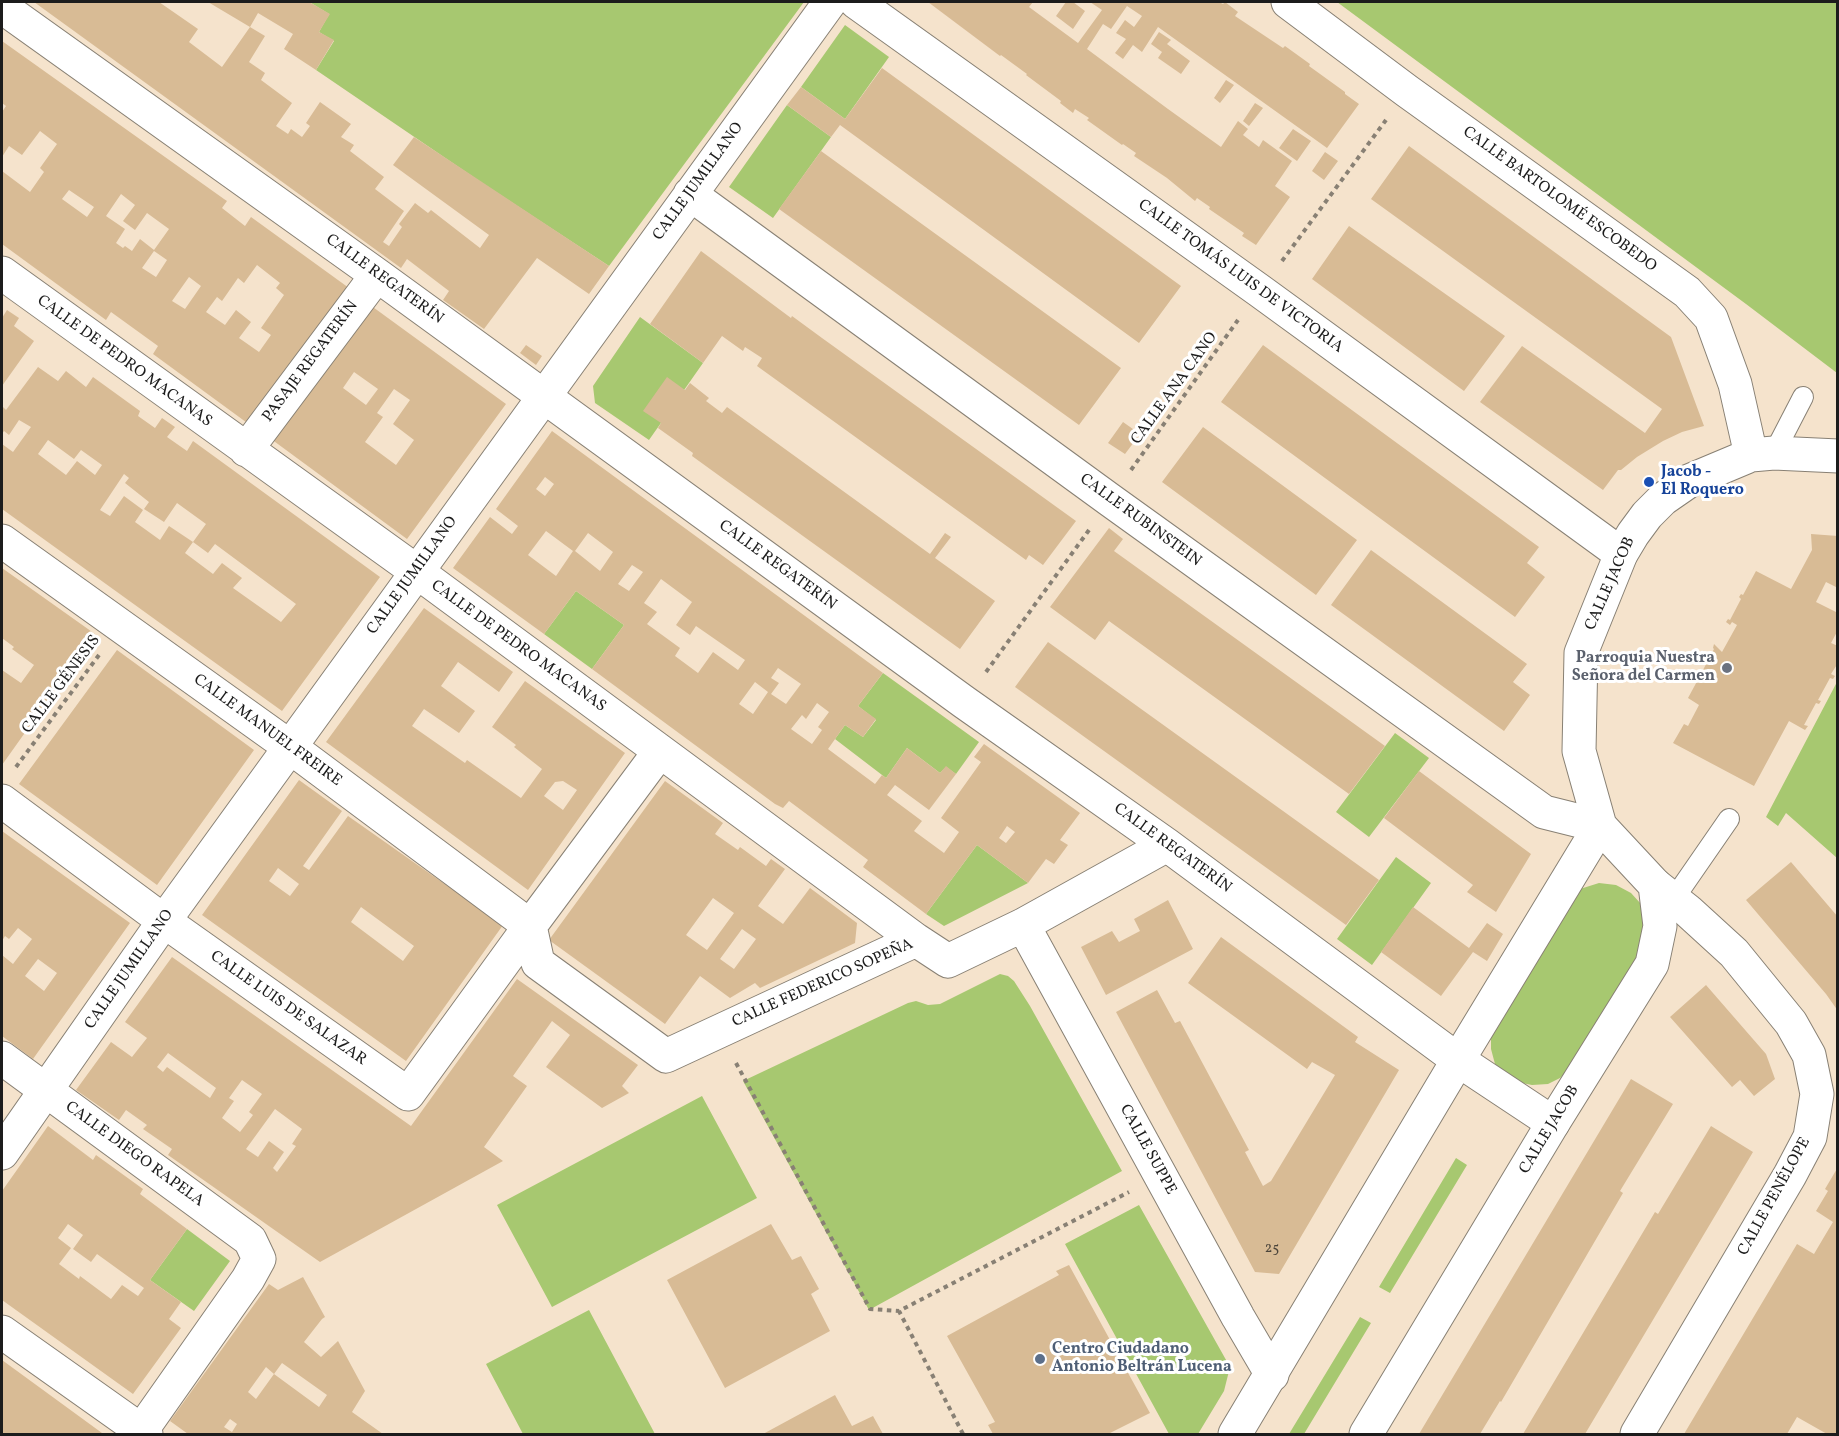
<!DOCTYPE html>
<html>
<head>
<meta charset="utf-8">
<style>
  body { margin:0 }
  #map { position:relative; width:1839px; height:1436px; overflow:hidden; background:#f5e3cc; font-family:Vollkorn,serif }
  canvas { display:block }
  .frame { position:absolute; inset:0; border:3px solid #1c1c1c; pointer-events:none }
</style>
</head>
<body>
<div id="map">
<canvas width="1839" height="1436"></canvas>
<div class="frame"></div>
</div>
<script>
const g = document.querySelector('canvas').getContext('2d');
g.lineJoin = 'round';
function paint(path, color) { g.fillStyle = color; g.fill(path, 'evenodd'); }
const poly = rows => new Path2D(rows.map(r => 'M' + r).join(''));
function strokePath(path, color, width, dash) { g.strokeStyle = color; g.lineWidth = width; g.lineCap = dash ? 'butt' : 'round'; g.setLineDash(dash || []); g.stroke(path); }
function label(font, color, halo, rows, align = 'center') {
  g.font = font + ' Vollkorn,serif'; g.lineWidth = 6; g.setLineDash([]); g.textBaseline = 'middle'; g.strokeStyle = halo; g.fillStyle = color; for (const [text, x, y, turn = 0] of rows) {
    g.save(); g.translate(x, y); g.rotate((+turn || 0) * Math.PI / 180); g.textAlign = isNaN(turn) ? turn : align; if (halo) g.strokeText(text, 0, 0); g.fillText(text, 0, 0); g.restore();
  }
}
paint(poly([
  [312,2,804,2,609,266,482,183,316,70,334,41,319,32,329,14,311,3],
  [1337,2,1837,2,1837,373,1746,304],
  [845,25,889,57,845,119,801,87],
  [787,105,831,137,773,218,729,187],
  [640,317,703,363,649,440,595,403,593,386],
  [576,591,624,625,592,669,544,634],
  [883,673,979,742,956,774,946,767,940,773,907,748,886,778,835,739,845,725,863,737,876,720,858,706],
  [1837,682,1837,858,1786,813,1778,826,1766,817],
  [1395,733,1429,758,1369,837,1336,812],
  [977,845,1028,883,944,926,926,914],
  [1396,857,1431,883,1372,965,1337,939],
  [1599,883,1616,885,1631,893,1641,904,1647,921,1638,955,1569,1070,1560,1078,1548,1084,1532,1085,1517,1082,1506,1076,1495,1064,1491,1049,1491,1037,1580,889],
  [1000,974,1008,976,1014,981,1030,1006,1122,1171,869,1310,743,1081,908,1003,916,1001,928,1005,940,1004],
  [702,1096,757,1198,552,1307,497,1205],
  [1456,1158,1467,1165,1390,1293,1379,1287],
  [1139,1205,1230,1367,1224,1391,1198,1434,1169,1434,1065,1244],
  [187,1229,230,1261,194,1311,150,1280],
  [589,1310,655,1434,523,1434,486,1364],
  [1360,1317,1371,1323,1304,1434,1289,1434]
]), '#a7c870');
paint(poly([
  [34,2,159,2,198,29,189,42,222,67,250,27,208,2,312,2,311,3,330,14,319,32,334,40,316,70,284,49,293,34,258,13,250,27,265,36,249,62,265,73,261,80,292,103,276,126,288,134,291,129,302,137,310,126,306,123,320,102,351,124,341,137,354,145,350,151,384,177,375,189,404,211,383,242,389,246,402,227,399,224,415,203,428,213,431,210,480,248,489,235,393,165,414,137,609,266,589,294,537,258,484,329,443,300,449,291,407,259,401,268],
  [928,2,1033,2,1029,7,1078,43,1102,10,1090,2,1219,2,1223,4,1225,2,1238,12,1235,16,1283,48,1285,46,1310,64,1309,66,1345,92,1345,94,1359,104,1327,148,1158,27,1142,52,1133,45,1123,59,1115,53,1126,39,1116,33,1125,20,1134,27,1142,16,1127,6,1111,29,1103,24,1087,49,1168,109,1221,147,1238,121,1248,129,1243,135,1259,147,1263,140,1292,161,1275,186,1290,197,1256,245,1242,236,1244,233,1209,209,1210,207,1197,198,1195,201,1167,178,1134,156,1136,153,1123,144,1122,145,1087,120,1089,118,1075,109,1073,113,1060,103,1061,101,1026,75,1027,74,1001,55,1000,56],
  [1066,2,1073,2,1085,11,1073,29,1056,16],
  [1159,32,1171,40,1167,44,1190,61,1181,74,1158,58,1162,52,1151,44],
  [2,41,224,199,227,201,222,208,245,226,251,217,349,288,250,425,153,354,158,346,111,312,106,320,2,244,2,171,30,192,44,172,40,168,57,144,40,131,22,155,9,146,2,157,2,112,6,106,2,103],
  [69,190,94,207,87,217,62,199],
  [121,194,135,205,123,221,135,230,147,213,169,229,154,250,140,239,132,251,125,246,123,248,116,243,125,229,106,216],
  [154,251,167,260,156,277,142,268],
  [257,265,280,283,276,288,284,295,261,328,271,335,259,352,239,338,251,322,236,310,225,325,206,312,217,297,222,301,238,278,244,283],
  [189,277,201,286,185,309,172,301],
  [882,68,1181,286,1139,343,840,125,831,137,787,105,801,87,845,119],
  [1226,80,1234,85,1220,103,1214,98],
  [1255,103,1263,108,1249,126,1243,121],
  [1293,129,1311,141,1297,161,1279,148],
  [1409,146,1671,337,1704,426,1682,432,1663,441,1637,457,1621,470,1618,470,1603,490,1480,402,1522,346,1645,433,1662,409,1371,199],
  [821,151,1121,368,1079,425,779,209],
  [1325,152,1338,161,1324,180,1312,171],
  [1349,226,1505,336,1464,391,1312,279],
  [701,251,791,318,792,316,822,338,1076,521,1043,565,1029,555,1026,560,757,366,762,358,745,347,743,351,722,336,703,363,650,324],
  [366,302,506,404,407,539,267,436],
  [354,372,378,389,366,405,343,388],
  [394,389,410,400,393,424,414,440,396,465,365,442,383,417,377,413],
  [7,310,19,318,14,326,34,341,2,386,2,318],
  [526,345,542,356,536,365,520,353],
  [1263,345,1539,547,1527,563,1545,577,1515,617,1221,402],
  [38,367,58,381,66,371,86,387,93,377,140,411,138,416,155,428,162,418,175,427,167,437,187,451,193,441,380,577,282,711,2,509,2,444,13,452,31,427,19,420,9,435,4,431,2,434,2,406,6,410],
  [48,440,74,459,81,450,102,465,95,475,77,461,66,475,38,454],
  [124,474,129,478,125,483,149,502,144,509,164,522,177,503,206,524,193,542,169,526,160,540,135,522,143,510,124,496,110,516,100,510],
  [193,542,208,553,215,544,296,604,281,622,233,588,242,578,222,563,213,574,185,553],
  [667,377,685,390,690,383,709,398,706,401,722,413,727,407,930,554,945,533,951,537,935,558,995,601,960,649,721,477,692,456,693,453,658,428,661,423,643,411],
  [1123,422,1140,434,1125,454,1108,443],
  [1203,427,1357,540,1316,595,1162,482],
  [552,431,883,673,858,706,876,719,863,737,845,725,828,749,875,784,882,775,886,778,907,748,940,773,946,766,956,774,929,810,895,785,887,795,922,821,914,831,944,853,959,832,941,818,981,762,974,757,984,744,1080,813,1060,840,1068,845,1054,864,1046,859,1028,883,977,845,926,914,863,867,868,860,789,801,783,808,775,804,592,669,624,625,576,591,544,634,453,568,490,517,512,534,518,526,496,509],
  [545,477,554,484,545,496,536,489],
  [546,531,573,551,556,576,528,555],
  [588,533,613,552,600,571,575,551],
  [632,565,643,572,629,591,618,584],
  [661,579,692,602,676,625,690,635,696,626,745,660,738,670,713,652,698,673,675,656,680,648,647,624,657,612,644,603],
  [778,668,801,684,786,704,771,694,779,683,771,678],
  [755,682,768,692,753,714,739,704],
  [817,703,829,712,818,727,822,730,812,744,791,729,802,715,806,719],
  [1007,826,1015,832,1006,843,999,838],
  [1109,528,1123,539,1114,551,1385,746,1349,794,1109,621,1095,640,1050,607],
  [1811,534,1838,536,1838,588,1826,582,1816,602,1838,613,1838,630,1831,643,1838,646,1838,663,1831,674,1835,676,1833,679,1830,678,1818,700,1821,701,1819,704,1816,703,1804,725,1808,726,1805,730,1789,721,1754,786,1673,743,1684,724,1688,726,1699,705,1688,698,1701,674,1699,673,1701,669,1703,670,1714,649,1713,648,1714,644,1722,652,1737,625,1732,622,1730,625,1726,622,1728,619,1730,620,1741,599,1739,597,1741,594,1743,595,1756,571,1791,589,1812,550],
  [1371,550,1527,664,1513,682,1530,695,1504,731,1331,605],
  [2,568,95,634,2,765,2,670,21,683,34,665,12,649,14,647,2,638],
  [424,608,513,672,499,692,458,662,441,686,475,711,459,733,424,709,412,726,465,763,467,760,521,798,542,769,514,747,516,745,492,727,525,681,625,753,528,890,326,742],
  [563,781,577,790,563,810,544,796,555,782],
  [1048,642,1379,880,1346,925,1015,687],
  [117,650,254,750,157,885,19,784],
  [1419,771,1531,854,1496,912,1467,892,1473,885,1384,818],
  [299,780,342,811,303,866,309,870,348,816,503,925,406,1061,202,915],
  [278,868,299,884,290,896,269,881],
  [361,907,414,946,403,961,351,922],
  [665,781,723,823,715,834,738,850,740,847,766,866,771,859,785,869,758,906,783,924,810,888,857,923,855,943,760,988,755,983,730,998,700,976,665,1024,549,940],
  [713,898,734,913,707,950,686,935],
  [742,929,756,939,734,969,720,959],
  [2,831,130,923,33,1059,2,1036,2,955,13,964,32,939,18,928,9,939,5,936,2,941],
  [38,959,57,973,44,991,25,976],
  [1791,862,1838,917,1838,1011,1826,994,1746,900],
  [1168,900,1193,949,1106,995,1081,947,1112,931,1119,942,1140,931,1134,919],
  [1413,907,1469,948,1487,923,1503,934,1487,961,1473,952,1441,996,1381,952],
  [1221,937,1358,1037,1355,1042,1399,1070,1279,1274,1255,1272,1116,1012,1157,990,1175,1023,1180,1021,1249,1150,1245,1152,1263,1186,1271,1181,1335,1075,1312,1062,1307,1069,1188,983],
  [172,957,411,1126,517,979,638,1065,622,1086,629,1093,602,1108,546,1067,570,1035,552,1021,513,1076,527,1086,484,1147,503,1161,320,1262,168,1155,172,1149,143,1129,147,1125,126,1110,119,1120,76,1090,111,1042,132,1057,147,1038,125,1022],
  [168,1053,216,1088,210,1098,167,1067,163,1072,157,1067],
  [242,1080,262,1094,249,1112,253,1115,240,1132,222,1118,234,1101,229,1098],
  [275,1109,302,1129,292,1144,296,1146,277,1172,273,1168,284,1152,269,1141,258,1157,246,1149],
  [1706,985,1766,1054,1775,1079,1754,1096,1740,1080,1732,1087,1670,1017],
  [1631,1079,1673,1104,1620,1191,1623,1193,1501,1402,1500,1401,1480,1434,1419,1434],
  [48,1126,93,1160,96,1155,143,1189,140,1194,187,1229,150,1280,181,1302,169,1319,181,1328,133,1394,2,1300,2,1191],
  [68,1224,83,1235,73,1249,91,1262,97,1254,144,1288,138,1296,122,1285,111,1299,80,1276,79,1279,59,1264,71,1248,58,1238],
  [1711,1126,1753,1152,1585,1434,1523,1434,1655,1212,1658,1214],
  [1838,1167,1838,1434,1827,1434,1797,1417,1787,1434,1684,1434,1797,1244,1814,1254,1824,1237,1833,1222,1816,1211,1828,1191,1825,1189],
  [771,1224,792,1260,801,1256,819,1289,811,1294,830,1331,725,1388,667,1280],
  [1069,1265,1150,1413,1108,1434,993,1434,988,1425,995,1422,947,1336,1059,1275,1056,1271],
  [303,1277,325,1317,322,1319,304,1342,321,1357,338,1341,365,1391,352,1412,383,1434,188,1434,170,1421,269,1284,278,1290],
  [282,1363,327,1395,319,1407,274,1374,256,1399,248,1392,266,1367,274,1374],
  [230,1419,237,1424,232,1432,224,1427],
  [2,1360,102,1433,101,1434,2,1434],
  [835,1395,852,1426,873,1416,883,1434,763,1434]
]), '#d8bb95');
const lane = poly([
  [1774,453,1803,397],
  [1673,900,1729,819]
]);
const street = poly([
  [856,2,1260,291,1621,554],
  [1288,2,1407,91,1687,292,1711,318,1735,384,1751,455],
  [2,7,377,275,964,702,1167,845,1458,1060,1553,1123],
  [690,194,1110,500,1544,812,1600,826],
  [2,273,416,571,916,940,948,961,1023,925,1167,845],
  [246,450,377,275],
  [2,541,290,747,530,926,660,751],
  [2,801,164,921,408,1094,530,926],
  [1023,925,1238,1317,1272,1375],
  [530,926,538,963,666,1056,916,940],
  [2,1058,250,1240,259,1259,248,1279,139,1434],
  [2,1153,164,921,830,2],
  [2,1332,146,1434],
  [1637,1434,1790,1175,1810,1137,1817,1094,1809,1055,1791,1023,1734,953,1688,911,1655,885]
]);
const secondary = poly([
  [1235,1434,1458,1060,1600,826],
  [1366,1434,1553,1123,1652,964,1660,926,1655,885,1600,826,1579,751,1581,653,1621,554,1633,534,1647,515,1663,499,1689,481,1751,455,1774,453,1838,456]
]);
strokePath(lane, '#888074', 22);
strokePath(street, '#888074', 35);
strokePath(secondary, '#888074', 35);
strokePath(poly([
  [1282,261,1386,120],
  [1131,470,1238,320],
  [986,672,1089,530],
  [16,767,99,655],
  [736,1063,870,1309,899,1311],
  [963,1434,899,1311,1129,1192]
]), '#888074', 4, [4.5, 4.5]);
strokePath(lane, '#fff', 20);
strokePath(street, '#fff', 33);
strokePath(secondary, '#fff', 33);
for (const [x, y, r, color] of [
  [1649,482,6,"#1a4fb4"],
  [1727,668,6,"#6b7280"],
  [1040,1359,6,"#5c6f8a"]
]) { const dot = new Path2D(); dot.arc(x, y, r, 0, 2 * Math.PI); g.fillStyle = color; g.fill(dot); strokePath(dot, '#fff', 2); }
label('14px', '#4b443a', null, [
  ["25",1272,1249]
]);
label('16px', '#1c1c1c', '#fff', [
  ["CALLE JUMILLANO",699,182,-54],
  ["CALLE BARTOLOMÉ ESCOBEDO",1559,200,36],
  ["CALLE TOMÁS LUIS DE VICTORIA",1240,277,36],
  ["CALLE REGATERÍN",384,280,36],
  ["CALLE DE PEDRO MACANAS",124,362,36],
  ["PASAJE REGATERÍN",311,362,-53],
  ["CALLE ANA CANO",1175,389,-54],
  ["CALLE RUBINSTEIN",1140,521,36],
  ["CALLE REGATERÍN",777,566,36],
  ["CALLE JUMILLANO",413,576,-54],
  ["CALLE JACOB",1611,584,-66],
  ["CALLE DE PEDRO MACANAS",518,647,36],
  ["CALLE GÉNESIS",62,685,-53],
  ["CALLE MANUEL FREIRE",267,731,36],
  ["CALLE REGATERÍN",1172,849,36],
  ["CALLE JUMILLANO",130,970,-55],
  ["CALLE FEDERICO SOPEÑA",823,984,-24],
  ["CALLE LUIS DE SALAZAR",288,1009,35],
  ["CALLE JACOB",1550,1130,-59],
  ["CALLE SUPPE",1147,1150,61],
  ["CALLE DIEGO RAPELA",134,1155,36],
  ["CALLE PENÉLOPE",1775,1197,-61]
]);
label('bold 16px', '#164399', '#fff', [
  ["Jacob -",1661,473],
  ["El Roquero",1661,491]
], 'left');
label('bold 16px', '#5b616d', '#fff', [
  ["Parroquia Nuestra",1715,659],
  ["Señora del Carmen",1715,677]
], 'right');
label('bold 16px', '#4e5e75', '#fff', [
  ["Centro Ciudadano",1052,1350],
  ["Antonio Beltrán Lucena",1052,1368]
], 'left');
</script>
</body>
</html>
